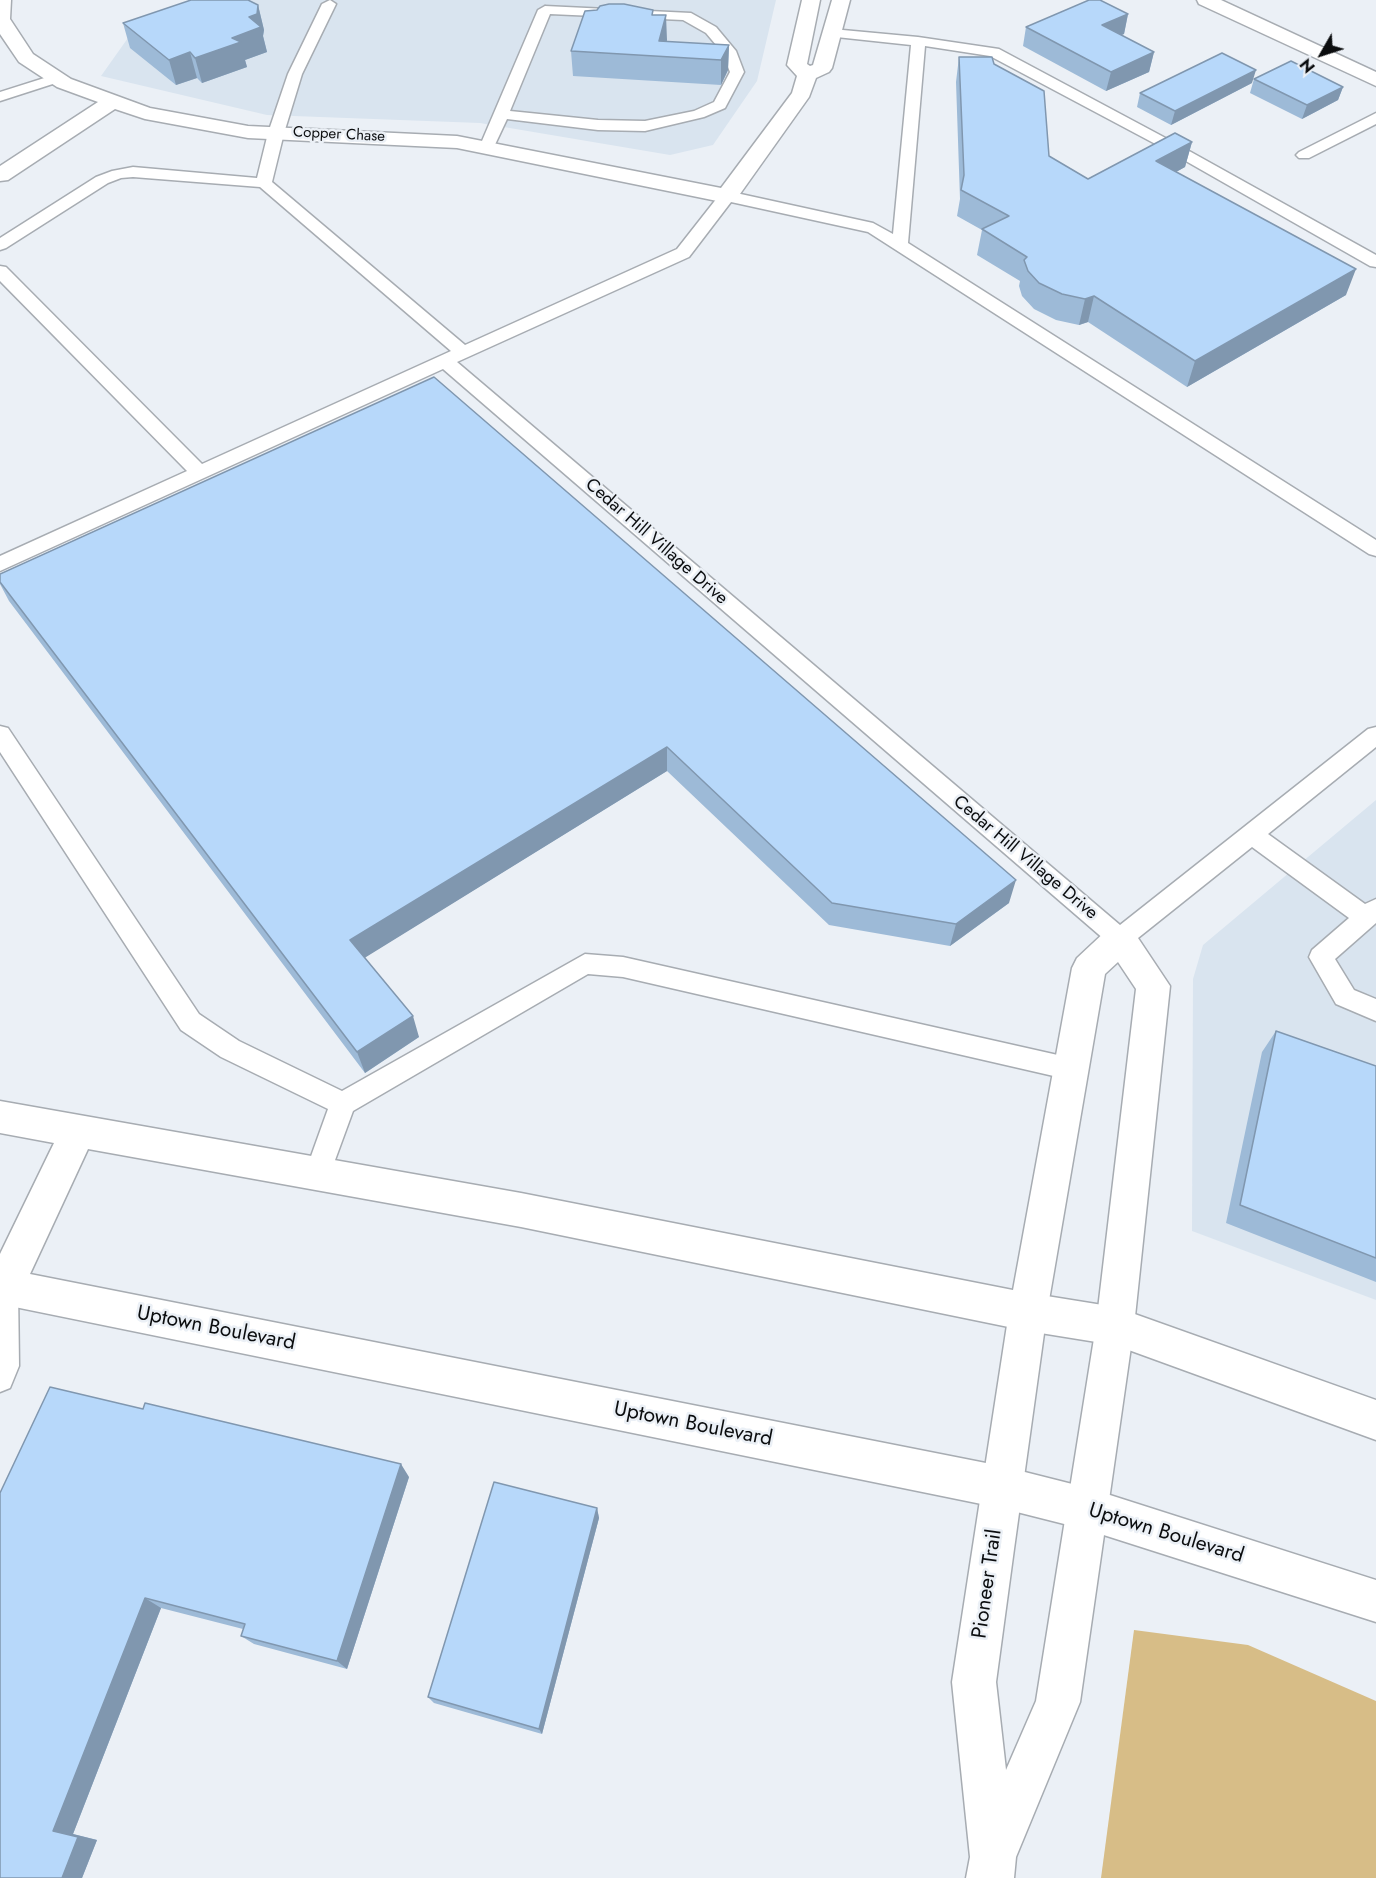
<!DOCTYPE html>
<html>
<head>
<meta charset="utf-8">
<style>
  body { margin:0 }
  #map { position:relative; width:1376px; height:1878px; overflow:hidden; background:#ebf0f6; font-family:Jost,sans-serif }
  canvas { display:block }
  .north { position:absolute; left:1292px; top:24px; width:60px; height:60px; -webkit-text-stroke:4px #ebf0f6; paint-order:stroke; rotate:231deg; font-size:16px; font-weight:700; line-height:24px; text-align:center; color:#0b0d0f }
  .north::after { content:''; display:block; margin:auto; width:21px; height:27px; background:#0b0d0f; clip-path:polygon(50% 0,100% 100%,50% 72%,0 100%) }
</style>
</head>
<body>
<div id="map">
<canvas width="1376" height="1878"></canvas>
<div class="north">N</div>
</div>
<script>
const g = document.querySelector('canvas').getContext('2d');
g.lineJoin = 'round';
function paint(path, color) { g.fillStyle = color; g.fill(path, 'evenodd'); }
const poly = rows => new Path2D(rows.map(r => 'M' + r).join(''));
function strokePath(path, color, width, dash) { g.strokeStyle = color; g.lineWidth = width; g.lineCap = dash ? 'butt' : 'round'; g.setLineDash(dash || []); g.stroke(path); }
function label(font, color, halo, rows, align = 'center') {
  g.font = font + ' Jost,sans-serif'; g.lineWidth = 5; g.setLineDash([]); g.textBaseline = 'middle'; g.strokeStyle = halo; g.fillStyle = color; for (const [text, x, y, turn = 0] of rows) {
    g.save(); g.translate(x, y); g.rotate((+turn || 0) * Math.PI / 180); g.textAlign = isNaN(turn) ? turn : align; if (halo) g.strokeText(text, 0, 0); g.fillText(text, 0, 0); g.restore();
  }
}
paint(poly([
  [235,0,776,0,757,81,713,145,670,155,480,123,267,115,101,76,140,21],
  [1376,800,1376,1300,1192,1231,1193,979,1203,945]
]), '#d9e4ef');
paint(poly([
  [1134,1630,1248,1645,1376,1701,1376,1878,1101,1878]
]), '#d7bd87');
const service = poly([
  [330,0,336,4,302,74,284,133,272,182,465,345,677,249,721,193,727,191,873,223,893,234,911,45,827,36,825,33,827,30,832,29,918,37,999,49,1173,142,1376,255,1376,267,1370,266,1163,148,990,56,925,46,908,243,1376,540,1376,556,1369,554,868,232,731,202,689,257,457,362,1120,925,1368,729,1376,727,1376,747,1268,834,1365,904,1376,899,1376,923,1335,959,1354,990,1376,999,1376,1021,1336,1004,1309,957,1312,950,1349,918,1252,847,1128,946,1120,949,1112,946,443,369,0,571,0,556,187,471,0,281,0,266,6,267,202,464,451,351,260,187,133,177,121,178,108,183,6,248,0,250,0,238,96,177,112,171,133,167,257,178,268,133,288,74,322,4,330,0],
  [545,6,691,13,716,27,736,51,744,72,725,108,704,117,645,131,598,130,507,119,492,151,482,151,479,148,538,10,545,6],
  [550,14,683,20,706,33,722,52,730,72,714,102,694,111,645,121,598,120,510,111,550,14],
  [57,74,62,75,64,78,62,81,0,101,0,92,57,74],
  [1376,113,1376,124,1309,158,1299,158,1296,155,1299,152,1376,113],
  [0,726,8,728,199,1014,239,1041,342,1091,585,954,623,957,1071,1058,1080,1061,1084,1069,1080,1077,1071,1080,623,977,588,974,353,1111,327,1182,318,1185,309,1182,305,1173,328,1109,221,1057,181,1030,0,752,0,726],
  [4,1274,14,1278,18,1287,19,1366,10,1388,0,1392,0,1275,4,1274]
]);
const minor = poly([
  [0,0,11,0,10,19,33,54,71,79,150,108,248,126,457,136,721,188,792,93,797,76,787,65,802,0,820,0,807,64,810,66,813,65,832,0,850,0,832,68,829,72,816,78,809,97,735,201,727,203,457,148,248,138,145,119,115,109,8,180,0,181,0,166,98,102,57,87,19,62,0,34,0,0],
  [1197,0,1221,0,1376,72,1376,86,1199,4,1197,0],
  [1120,925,1132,929,1170,986,1134,1326,1080,1702,1016,1857,1014,1878,966,1878,970,1857,952,1682,1009,1312,1072,968,1077,958,1108,929,1120,925],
  [1118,962,1136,989,1096,1326,1036,1701,1006,1770,996,1682,1014,1549,1047,1312,1105,974,1118,962]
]);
const tertiary = poly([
  [0,1101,521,1193,1028,1293,1115,1307,1376,1400,1376,1440,1115,1345,1028,1331,521,1227,88,1149,30,1274,1001,1466,1088,1488,1376,1580,1376,1622,1088,1530,1001,1508,0,1304,0,1254,54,1143,0,1133,0,1101]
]);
strokePath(service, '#a7acb2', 3);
strokePath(minor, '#a7acb2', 3);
strokePath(tertiary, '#a7acb2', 3);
paint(service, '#fff');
paint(minor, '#fff');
paint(tertiary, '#fff');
paint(poly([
  [258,5,264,30,263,36,267,52,245,60,247,67,202,83,197,78,176,85,130,48,123,23],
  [653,10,653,15,667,40,666,42,729,45,728,70,721,85,573,76,571,51],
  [1128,14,1124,34,1121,35,1154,52,1149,72,1106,91,1023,46,1026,27],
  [959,57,994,64,1049,156,1088,179,1192,142,1185,167,1176,172,1346,295,1187,387,1088,322,1079,325,1056,320,1034,309,1022,296,1019,286,1020,281,977,255,982,230,957,216,960,199,956,82],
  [1254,79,1343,87,1338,100,1302,119,1250,93],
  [1252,83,1171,125,1137,107,1140,93],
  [434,377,1009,903,950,946,829,925,667,771,365,957,419,1037,365,1073,9,601,0,584,0,574],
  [1276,1031,1376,1066,1376,1282,1226,1223,1262,1052],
  [409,1477,347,1669,254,1644,241,1636,243,1629,161,1608,73,1834,97,1840,82,1878,0,1878,0,1493],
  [597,1508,599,1518,542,1734,434,1703,428,1697]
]), '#9dbad7');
paint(poly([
  [258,5,264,30,263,36,267,52,245,60,247,67,202,83,195,58,232,38],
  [1128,14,1124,34,1098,45,1102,25],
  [666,15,667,40,663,56,659,41],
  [729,45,728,70,721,85,721,60],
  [190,52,197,78,176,85,169,60],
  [1154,52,1149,72,1106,91,1111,72],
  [1256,70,1252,83,1171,125,1175,111],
  [1343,87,1338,100,1302,119,1307,105],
  [1192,142,1185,167,1149,187,1156,161],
  [1356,269,1346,295,1187,387,1195,361],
  [1094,296,1088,322,1079,325,1085,299],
  [667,747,667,771,358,962,350,940],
  [1016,880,1009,903,950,946,956,924],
  [413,1016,419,1037,365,1073,357,1052],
  [401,1464,409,1477,347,1669,337,1661],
  [597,1508,599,1518,542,1734,539,1729],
  [145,1598,161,1608,73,1834,97,1840,82,1878,62,1878,53,1831]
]), '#8097af');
const building = poly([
  [191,0,248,0,258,5,257,14,249,17,261,27,232,38,241,42,195,58,190,52,169,60,123,23,191,0],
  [1089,0,1100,0,1128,14,1102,25,1154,52,1111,72,1026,27,1089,0],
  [609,4,624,4,653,10,652,15,666,15,659,41,729,45,721,60,571,51,585,11,597,10,600,6,609,4],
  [1222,53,1256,70,1175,111,1140,93,1222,53],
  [959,57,992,57,994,64,1044,91,1049,156,1088,179,1175,133,1192,142,1156,161,1356,269,1195,361,1094,296,1085,299,1062,294,1039,283,1028,271,1024,260,1027,257,982,229,1009,216,961,190,964,175,959,57],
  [1291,61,1343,87,1307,105,1254,79,1291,61],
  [434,377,1016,880,956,924,832,903,667,747,350,940,413,1016,357,1052,0,582,0,574,434,377],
  [1276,1031,1376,1066,1376,1258,1240,1205,1276,1031],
  [50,1387,143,1409,145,1403,401,1464,337,1661,241,1636,245,1624,145,1598,53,1831,78,1837,62,1878,0,1878,0,1493,50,1387],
  [494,1482,597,1508,539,1729,428,1697,494,1482]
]);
paint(building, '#b7d8fa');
strokePath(building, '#8097af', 1.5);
label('15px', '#0b0d0f', '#ebf0f6', [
  ["Copper Chase",339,135,3]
]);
label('18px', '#0b0d0f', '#ebf0f6', [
  ["Cedar Hill Village Drive",656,542,41],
  ["Cedar Hill Village Drive",1025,858,40]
]);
label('21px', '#0b0d0f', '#ebf0f6', [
  ["Uptown Boulevard",216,1329,11],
  ["Uptown Boulevard",693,1425,11],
  ["Uptown Boulevard",1166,1534,17],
  ["Pioneer Trail",988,1584,-82]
]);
</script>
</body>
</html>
